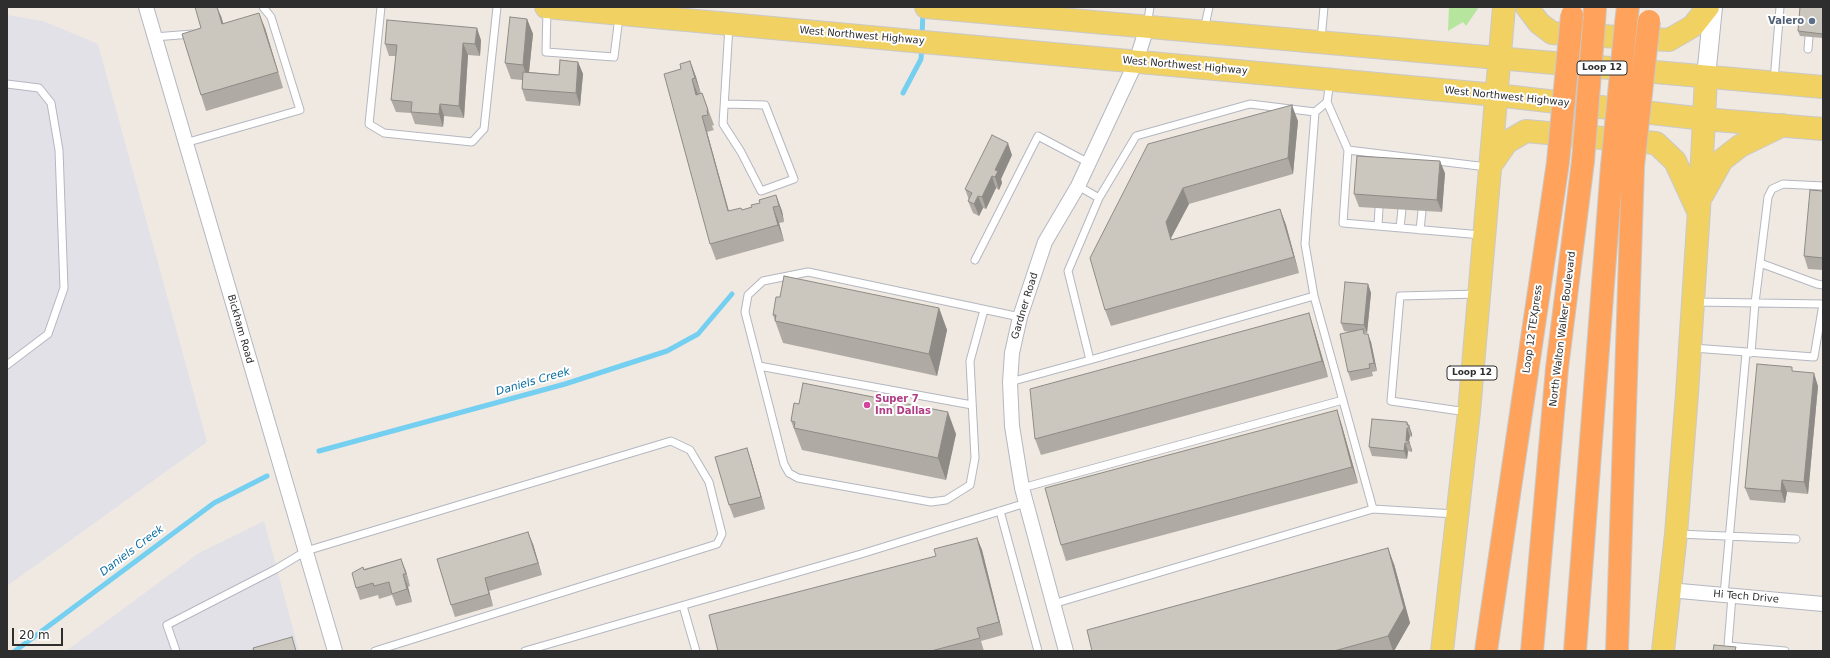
<!DOCTYPE html>
<html>
<head>
<meta charset="utf-8">
<style>
  body { margin:0 }
  #map { position:relative; width:1830px; height:658px; overflow:hidden; background:#efe9e1; font-family:"DejaVu Sans",sans-serif }
  canvas { display:block }
  .frame { position:absolute; inset:0; border:8px solid #2e2e2e; pointer-events:none }
  .scale { position:absolute; left:12px; top:628px; width:51px; height:18px; box-sizing:border-box; border:2px solid #2e2e2e; border-top:0; padding-left:5px; font-size:12px; line-height:14px; white-space:nowrap; color:#2e2e2e; -webkit-text-stroke:3px #fff; paint-order:stroke }
</style>
</head>
<body>
<div id="map">
<canvas width="1830" height="658"></canvas>
<div class="frame"></div>
<div class="scale">20 m</div>
</div>
<script>
const g = document.querySelector('canvas').getContext('2d');
g.lineJoin = 'round';
function paint(path, color) { g.fillStyle = color; g.fill(path, 'evenodd'); }
const poly = rows => new Path2D(rows.map(r => 'M' + r).join(''));
function strokePath(path, color, width, dash) { g.strokeStyle = color; g.lineWidth = width; g.lineCap = dash ? 'butt' : 'round'; g.setLineDash(dash || []); g.stroke(path); }
function label(font, color, halo, rows, align = 'center') {
  g.font = font + ' "DejaVu Sans",sans-serif'; g.lineWidth = 4; g.setLineDash([]); g.textBaseline = 'middle'; g.strokeStyle = halo; g.fillStyle = color; for (const [text, x, y, turn = 0] of rows) {
    g.save(); g.translate(x, y); g.rotate((+turn || 0) * Math.PI / 180); g.textAlign = isNaN(turn) ? turn : align; if (halo) g.strokeText(text, 0, 0); g.fillText(text, 0, 0); g.restore();
  }
}
paint(poly([
  [7,15,43,21,98,44,207,442,7,586],
  [264,521,299,651,66,651,199,553]
]), '#e3e1e8');
paint(poly([
  [1449,7,1479,7,1466,26,1463,22,1448,31]
]), '#b6e59e');
strokePath(poly([
  [922,36,923,12],
  [903,93,921,59,922,46],
  [319,451,565,384,667,351,698,334,732,294],
  [15,651,214,503,267,476]
]), '#75cff0', 5);
const service = poly([
  [381,7,369,124,384,133,472,142,484,129,497,7],
  [547,9,546,52,614,57,619,17],
  [1147,25,1150,7],
  [1204,30,1209,7],
  [154,37,192,34],
  [1321,40,1324,7],
  [1808,49,1809,37],
  [1330,81,1327,102,1348,150],
  [1774,81,1780,7],
  [7,84,39,88,51,103,59,150,64,288,48,334,7,365],
  [725,104,765,105,794,179,761,191,741,152,723,124,729,26],
  [185,143,300,110,271,17,263,7],
  [1078,186,1099,198,1136,136,1250,104,1315,112,1327,102],
  [1378,226,1379,208],
  [1400,228,1402,209],
  [1420,230,1422,211],
  [1482,235,1343,223,1348,150,1487,167],
  [975,260,1038,136,1089,163],
  [1760,263,1817,284,1823,285],
  [1314,296,1305,244,1315,112],
  [1695,302,1823,304],
  [984,310,970,361,975,458,970,485,946,500,931,502,798,478,789,473,784,464,745,312,748,295,763,281,808,272,1020,317],
  [1693,348,1814,357,1823,304],
  [1751,353,1755,303,1768,197,1772,189,1783,184,1823,186],
  [1090,360,1314,296,1373,509,1455,514],
  [759,366,972,405],
  [1010,382,1090,360,1068,271,1099,198],
  [1467,412,1391,401,1400,296,1477,294],
  [1022,488,1343,400],
  [1000,511,1038,651],
  [1678,534,1796,539],
  [1724,595,1746,353],
  [1732,596,1728,646,1785,651],
  [1053,604,1373,509],
  [683,606,696,651],
  [176,651,167,625,276,569,306,551,671,441,690,450,709,482,722,534,717,544,375,651],
  [525,651,861,554,1026,503]
]);
const minor = poly([
  [146,7,335,651],
  [1669,590,1823,604],
  [1066,651,1022,488,1012,426,1010,382,1012,353,1020,317,1045,242,1078,186,1136,62,1147,27]
]);
const tertiary = poly([
  [1706,77,1713,7]
]);
const primary = poly([
  [546,7,1496,95,1704,119,1823,129],
  [926,7,1823,87],
  [1527,7,1539,23,1552,33,1669,40,1693,26,1708,7],
  [1491,165,1507,142,1526,131,1656,143,1675,161,1698,211],
  [1703,194,1722,160,1740,146,1783,125],
  [1442,651,1469,412,1504,7],
  [1663,651,1676,534,1687,394,1701,179,1706,77]
]);
const motorway = poly([
  [1594,23,1595,7],
  [1626,23,1628,7],
  [1486,651,1558,162],
  [1532,651,1557,368,1583,161],
  [1575,651,1612,166],
  [1617,651,1633,166]
]);
strokePath(service, '#b4b7c1', 9);
strokePath(minor, '#b4b7c1', 16);
strokePath(tertiary, '#b4b7c1', 20);
strokePath(primary, '#c9c9c9', 24);
strokePath(motorway, '#c9c9c9', 24);
strokePath(service, '#fff', 7);
strokePath(minor, '#fff', 14);
strokePath(tertiary, '#fff', 18);
strokePath(primary, '#f2d163', 22);
strokePath(motorway, '#ffa35c', 22);
const motorwayBridge = poly([
  [1583,161,1594,23],
  [1558,162,1572,15],
  [1612,166,1626,23],
  [1633,166,1649,21]
]);
strokePath(motorwayBridge, '#c9c9c9', 24, []);
strokePath(motorwayBridge, '#ffa35c', 22);
paint(poly([
  [1823,7,1823,38,1800,36,1798,31],
  [221,16,223,23,265,28,283,88,206,111,201,95,201,28],
  [527,19,533,34,529,72,559,75,578,62,583,74,580,106,526,101,522,89,522,80,511,79,505,63],
  [481,40,480,56,468,55,464,118,444,116,443,127,415,124,411,113,396,112,391,100,396,56,389,56,385,44],
  [690,61,696,77,701,94,702,93,714,125,712,126,714,130,707,132,729,211,742,210,752,207,776,195,782,211,784,222,779,223,784,241,716,260,710,244],
  [1298,121,1293,174,1189,204,1171,238,1172,240,1280,209,1286,225,1299,273,1111,326,1105,310,1148,144],
  [1012,155,1001,179,1002,183,999,190,996,188,986,209,983,208,979,216,973,213,968,201,969,200,965,189],
  [1445,173,1442,212,1359,207,1354,194],
  [1823,191,1823,270,1808,269,1804,256],
  [1368,284,1371,293,1367,333,1364,333,1371,342,1377,371,1372,372,1373,376,1351,381,1348,372,1350,332,1344,331,1341,323],
  [780,297,939,308,947,330,937,376,783,343,773,315],
  [1314,329,1328,377,1041,455,1035,439],
  [1794,371,1818,386,1808,494,1787,492,1785,503,1750,500,1745,488],
  [1337,410,1342,426,1358,483,1066,561,1061,545],
  [791,421,956,434,946,480,802,450],
  [1408,425,1412,434,1412,437,1410,436,1409,441,1412,450,1412,452,1408,451,1407,459,1372,456,1369,447],
  [751,460,765,509,734,518,729,505],
  [977,538,982,550,1003,635,981,641,984,651,718,651],
  [533,544,542,575,489,591,493,606,455,617,451,605,437,559],
  [401,559,410,586,408,587,412,602,396,606,392,595,379,599,378,595,360,600,356,588,364,569],
  [1394,564,1410,623,1394,651,1092,651]
]), '#afaba4');
paint(poly([
  [217,7,221,16,228,40,222,24],
  [259,13,265,28,283,88,278,72],
  [527,19,533,34,528,81,523,65],
  [477,28,481,40,480,56,475,44],
  [463,43,468,55,464,118,459,106],
  [690,61,696,77,701,94,695,78],
  [578,62,583,74,580,106,576,93],
  [692,79,698,95,696,95],
  [440,104,444,116,443,127,439,114],
  [1292,105,1298,121,1293,174,1288,158],
  [702,116,707,132,733,227,728,211],
  [1008,143,1012,155,1001,179,1002,183,999,190,995,177,995,170],
  [1440,161,1445,173,1442,212,1437,200],
  [992,176,996,188,986,209,982,197],
  [1183,188,1189,204,1171,238,1176,256,1171,240,1166,222],
  [776,195,782,211,784,222,779,206],
  [978,196,983,208,979,216,974,204],
  [773,207,779,223,784,241,778,225],
  [1280,209,1286,225,1299,273,1294,257],
  [1368,284,1371,293,1367,333,1364,325],
  [939,308,947,330,937,376,929,354],
  [1309,313,1314,329,1328,377,1322,361],
  [1368,334,1371,342,1377,371,1374,363],
  [1814,373,1818,386,1808,494,1804,482],
  [1337,410,1342,426,1358,483,1352,467],
  [948,412,956,434,946,480,938,458],
  [1407,422,1409,427,1409,425,1412,434,1412,437,1409,428,1407,425],
  [1407,428,1410,436,1409,441,1412,450,1412,452,1409,443,1406,441],
  [1405,443,1408,451,1407,459,1404,451],
  [747,448,751,460,765,509,761,497],
  [1782,480,1787,492,1785,503,1781,491],
  [528,532,533,544,542,575,538,563],
  [977,538,982,550,1003,635,999,622],
  [1388,548,1394,564,1410,623,1394,651,1393,651,1388,636],
  [401,559,406,571,410,586],
  [403,574,408,587,412,602,407,589],
  [485,578,489,591,493,606,489,594]
]), '#8e8b86');
const building = poly([
  [195,7,217,7,222,24,259,13,278,72,201,95,182,34,201,28,195,7],
  [1800,7,1823,7,1823,34,1798,31,1800,7],
  [510,17,527,19,523,65,505,63,510,17],
  [387,20,477,28,475,44,463,43,459,106,440,104,439,114,411,112,412,102,391,100,397,45,385,44,387,20],
  [560,60,578,62,576,93,522,89,523,72,559,75,560,60],
  [690,61,695,78,692,79,696,95,702,93,708,110,707,110,708,115,702,116,728,211,741,208,742,210,752,207,751,205,760,203,759,200,776,195,779,206,773,207,778,225,710,244,664,74,681,69,680,64,690,61],
  [1292,105,1288,158,1183,188,1166,222,1171,240,1280,209,1294,257,1105,310,1090,258,1148,144,1292,105],
  [992,135,1008,143,995,170,998,171,995,177,992,176,982,197,978,196,974,204,968,201,972,193,965,189,992,135],
  [1357,156,1440,161,1437,200,1354,194,1357,156],
  [1810,190,1823,191,1823,258,1804,256,1810,190],
  [784,276,939,308,929,354,775,321,776,315,773,315,776,297,780,297,784,276],
  [1345,282,1368,284,1364,325,1341,323,1345,282],
  [1309,313,1322,361,1035,439,1030,389,1309,313],
  [1363,329,1364,334,1368,334,1374,363,1369,364,1370,368,1348,372,1340,334,1363,329],
  [1757,364,1792,367,1792,371,1814,373,1804,482,1782,480,1781,491,1745,488,1757,364],
  [803,383,948,412,938,458,794,428,795,422,791,421,794,403,799,404,803,383],
  [1337,410,1352,467,1061,545,1045,488,1337,410],
  [1372,419,1407,422,1407,425,1409,425,1409,428,1407,428,1406,441,1409,441,1409,443,1405,443,1404,451,1369,447,1372,419],
  [747,448,761,497,729,505,715,457,747,448],
  [528,532,538,563,485,578,489,594,451,605,437,559,528,532],
  [977,538,999,622,977,628,980,638,931,651,718,651,709,615,936,556,934,549,977,538],
  [1388,548,1404,608,1388,636,1334,651,1092,651,1087,630,1388,548],
  [401,559,406,574,403,574,407,589,392,594,389,582,374,586,373,583,356,588,352,573,363,567,364,570,401,559],
  [292,637,296,651,254,651,253,648,292,637],
  [1714,645,1736,647,1735,651,1713,651,1714,645]
]);
paint(building, '#cbc7bf');
strokePath(building, '#8e8b86', 1);
for (const [x, y, r, color] of [
  [1812,21,4,"#5c6f8a"],
  [867,405,4,"#d1479c"]
]) { const dot = new Path2D(); dot.arc(x, y, r, 0, 2 * Math.PI); g.fillStyle = color; g.fill(dot); strokePath(dot, '#fff', 1.5); }
for (const [x, y, w] of [
  [1602,68,50],
  [1472,373,50]
]) { const box = new Path2D(); box.roundRect(x - w / 2, y - 7, w, 14, 3); g.fillStyle = '#fff'; g.fill(box); strokePath(box, '#2e2e2e', 1); }
label('bold 9px', '#2e2e2e', null, [
  ["Loop 12",1602,68],
  ["Loop 12",1472,373]
]);
label('bold 10px', '#4e5e75', '#fff', [
  ["Valero",1804,21]
], 'right');
label('10px', '#2e2e2e', '#fff', [
  ["West Northwest Highway",862,36,5],
  ["West Northwest Highway",1185,66,5],
  ["West Northwest Highway",1507,97,6],
  ["Gardner Road",1025,306,-73],
  ["Bickham Road",240,329,74],
  ["Loop 12 TEXpress",1533,329,-82],
  ["North Walton Walker Boulevard",1563,329,-83],
  ["Hi Tech Drive",1746,597,5]
]);
label('bold 10px', '#b23c85', '#fff', [
  ["Super 7",875,399],
  ["Inn Dallas",875,411]
], 'left');
label('italic 11px', '#0d6fa3', '#fff', [
  ["Daniels Creek",533,382,-16],
  ["Daniels Creek",132,551,-37]
]);
</script>
</body>
</html>
